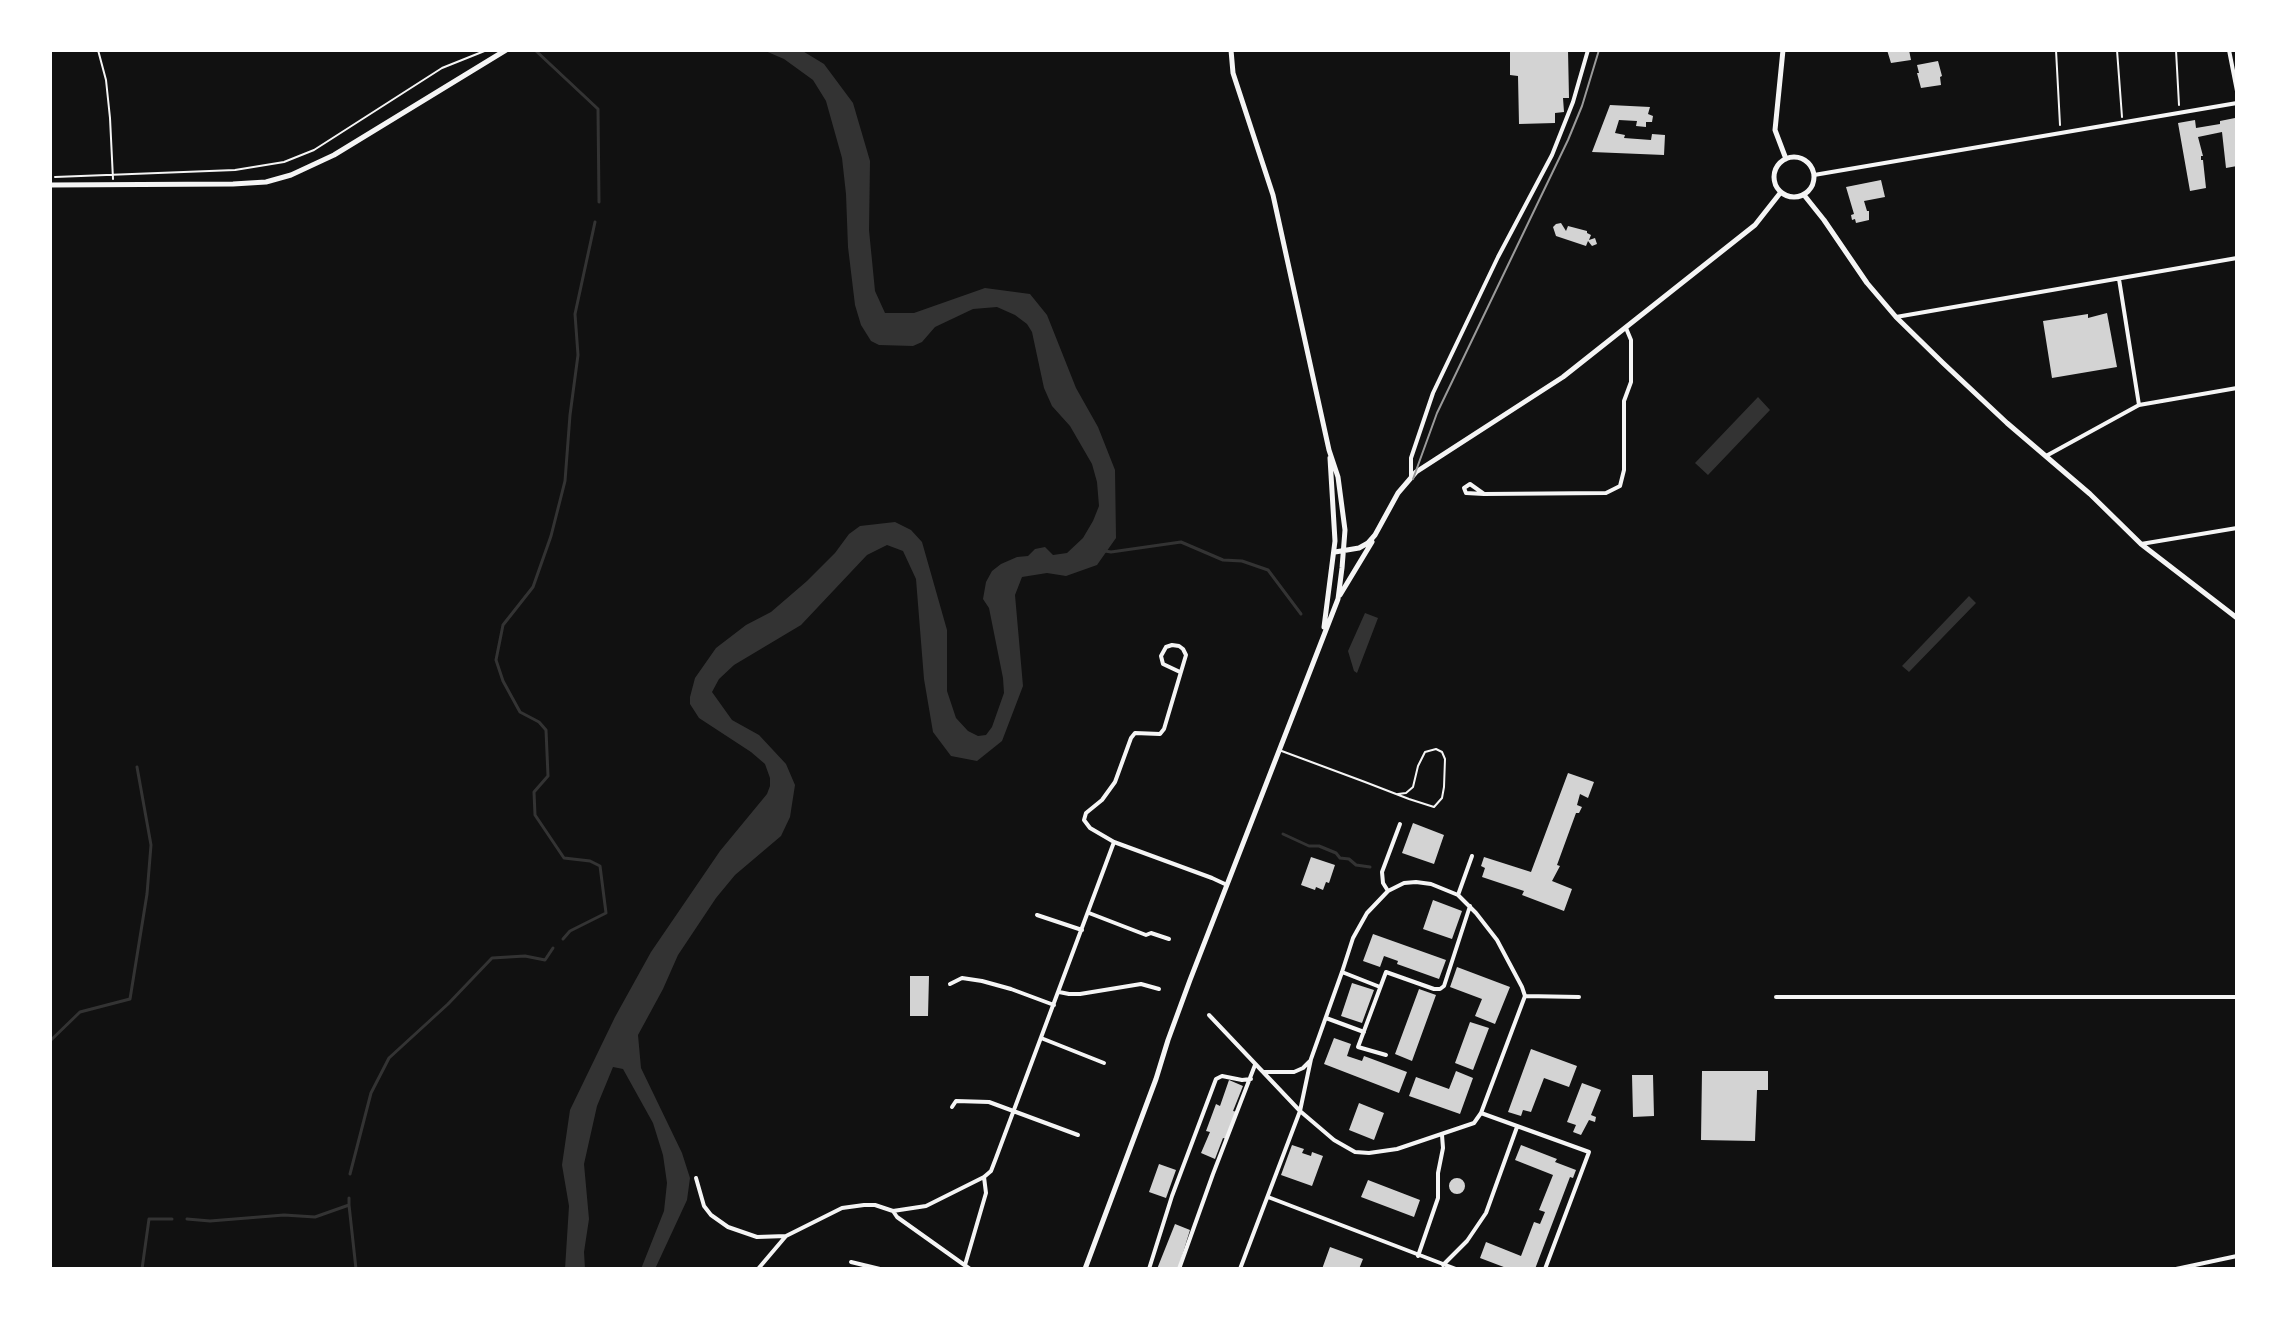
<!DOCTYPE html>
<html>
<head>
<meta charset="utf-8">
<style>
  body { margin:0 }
  #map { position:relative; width:2287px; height:1319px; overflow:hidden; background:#111; font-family:"Playfair Display",serif }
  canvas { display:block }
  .frame { position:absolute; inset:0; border:52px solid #fff; pointer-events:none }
</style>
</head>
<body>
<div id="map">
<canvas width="2287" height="1319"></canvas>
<div class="frame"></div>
</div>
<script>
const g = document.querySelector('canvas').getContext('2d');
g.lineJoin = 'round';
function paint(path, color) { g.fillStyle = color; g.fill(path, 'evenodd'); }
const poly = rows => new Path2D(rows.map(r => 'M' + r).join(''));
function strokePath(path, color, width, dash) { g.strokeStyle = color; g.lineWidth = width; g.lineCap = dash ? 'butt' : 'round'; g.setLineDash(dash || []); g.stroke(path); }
paint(poly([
  [763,50,801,50,824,64,853,103,870,161,869,230,875,291,885,313,914,313,985,288,1030,294,1047,315,1076,388,1098,427,1115,470,1116,538,1097,565,1066,576,1047,573,1022,577,1015,595,1023,686,1002,741,977,761,951,756,933,732,924,679,916,579,903,551,887,545,867,555,801,625,734,665,719,679,712,692,732,720,759,735,786,764,795,785,790,817,781,836,735,875,716,898,678,955,663,989,638,1035,641,1068,682,1153,690,1178,687,1200,655,1269,641,1269,664,1211,667,1183,663,1155,653,1123,623,1069,613,1067,597,1106,584,1164,589,1219,584,1252,585,1269,565,1269,569,1206,562,1165,570,1110,615,1017,651,952,720,851,767,794,770,786,770,778,765,764,751,752,699,718,690,704,690,697,695,678,716,648,746,625,771,612,807,581,835,553,849,534,860,526,895,522,911,530,922,542,947,630,947,691,956,718,968,731,978,736,986,735,992,727,1004,693,1003,678,989,608,983,599,986,582,992,571,1001,564,1017,557,1028,556,1035,549,1045,547,1053,555,1067,553,1083,538,1093,521,1099,506,1097,482,1092,464,1070,426,1052,406,1044,388,1032,332,1027,324,1015,315,997,307,973,309,935,327,922,342,913,346,879,345,871,341,861,325,855,305,848,247,846,194,842,158,826,101,813,80,784,59],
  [1758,397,1770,410,1708,475,1695,463],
  [1969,596,1976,603,1909,672,1902,666],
  [1365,613,1378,618,1357,673,1354,671,1348,651]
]), '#333');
strokePath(poly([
  [535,50,598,109,599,202],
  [1105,551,1111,552,1181,542,1223,560,1242,561,1268,570,1301,614],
  [1283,834,1309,846,1319,846,1336,853,1340,858,1349,859,1356,865,1370,867],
  [563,939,570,931,606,913,600,866,590,861,564,858,535,815,534,792,548,776,546,730,539,722,520,712,503,681,496,660,503,625,533,587,551,536,565,481,570,415,578,355,575,314,595,222],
  [50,1041,80,1012,130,999,147,894,151,845,137,767],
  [350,1174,371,1093,389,1058,448,1004,492,958,525,956,545,960,553,948],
  [349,1205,356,1269],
  [187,1219,210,1221,284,1215,315,1217,349,1205,349,1198],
  [142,1269,149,1219,172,1219]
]), '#333', 3);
paint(poly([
  [1510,50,1568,50,1569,98,1563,98,1564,112,1555,113,1555,123,1519,124,1518,76,1510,75],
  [1887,50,1909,50,1911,60,1891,63],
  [1938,61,1942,76,1940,77,1941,85,1921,88,1917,73,1919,73,1917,65],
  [1610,105,1650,107,1648,114,1653,116,1652,122,1646,122,1646,127,1636,126,1637,121,1619,120,1615,133,1625,135,1624,138,1651,140,1652,134,1665,135,1664,155,1592,152],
  [2235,118,2237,133,2237,166,2226,168,2222,132,2198,137,2203,156,2201,156,2201,160,2203,160,2206,188,2190,191,2178,123,2195,120,2196,128,2220,124,2220,121],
  [1881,180,1885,197,1864,201,1867,211,1869,211,1869,220,1856,223,1855,219,1852,220,1851,215,1854,214,1846,187],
  [1561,223,1566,231,1568,226,1587,231,1587,233,1591,235,1589,240,1595,238,1597,244,1592,246,1588,241,1586,246,1556,236,1553,227,1556,224],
  [2107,313,2117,367,2052,378,2043,321,2088,314,2088,318],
  [1568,773,1594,782,1588,798,1580,794,1577,805,1582,807,1579,813,1576,813,1557,865,1560,866,1552,881,1572,889,1564,911,1522,895,1524,891,1482,877,1485,868,1481,866,1484,857,1531,872],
  [1413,823,1444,835,1434,864,1402,853],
  [1311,857,1335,865,1329,883,1326,882,1323,890,1316,887,1315,890,1301,885],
  [1433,900,1462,911,1452,939,1423,929],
  [1373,934,1446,960,1439,979,1397,964,1398,961,1384,956,1380,967,1363,961],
  [1457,967,1510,987,1495,1024,1475,1016,1482,999,1450,987],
  [910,976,929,976,928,1016,910,1016],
  [1352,983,1374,990,1362,1023,1341,1016],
  [1419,989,1436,995,1412,1061,1395,1054],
  [1470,1022,1489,1028,1473,1070,1455,1063],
  [1334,1038,1351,1044,1347,1056,1362,1061,1364,1056,1407,1072,1399,1093,1324,1064],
  [1531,1049,1577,1066,1569,1087,1544,1078,1531,1112,1523,1110,1521,1116,1508,1112],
  [1456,1071,1473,1078,1460,1114,1409,1096,1416,1077,1449,1089],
  [1702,1071,1768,1071,1768,1090,1757,1090,1755,1141,1701,1140],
  [1632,1075,1653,1075,1654,1116,1633,1117],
  [1229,1080,1243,1086,1233,1111,1237,1112,1227,1139,1223,1138,1215,1159,1201,1153,1210,1132,1206,1131,1216,1104,1220,1106],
  [1582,1083,1601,1090,1591,1115,1596,1117,1595,1122,1589,1120,1581,1135,1573,1132,1576,1125,1567,1122],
  [1359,1103,1384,1113,1374,1140,1349,1130],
  [1292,1145,1304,1149,1302,1153,1311,1156,1312,1152,1323,1156,1312,1186,1281,1175],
  [1521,1145,1557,1159,1555,1162,1576,1170,1573,1178,1570,1177,1535,1269,1515,1267,1515,1269,1509,1269,1480,1258,1486,1242,1521,1256,1534,1222,1540,1224,1545,1212,1539,1210,1553,1175,1515,1160],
  [1159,1164,1176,1170,1166,1198,1149,1192],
  '1449 1186a8 8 0 1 1 16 0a8 8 0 1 1-16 0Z',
  [1368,1180,1420,1200,1414,1217,1361,1197],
  [1175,1224,1190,1230,1178,1269,1157,1269],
  [1330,1247,1363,1259,1359,1269,1322,1269]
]), '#d3d3d3');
strokePath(poly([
  [98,50,106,80,110,118,113,179],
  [2056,50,2060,125],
  [2117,50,2122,117],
  [2176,50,2179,105],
  [55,177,235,170,284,162,314,150,442,68,487,50]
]), '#f5f5f5', 2);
strokePath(poly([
  [1279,750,1365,782,1409,799,1434,807,1442,798,1444,787,1445,759,1442,752,1436,749,1425,752,1418,766,1413,787,1406,793,1398,794]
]), '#f5f5f5', 2);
strokePath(poly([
  [2229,50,2237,91],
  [1814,175,2237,103],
  [2119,279,2139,405],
  [1896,317,2237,258],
  [2046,456,2139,405,2237,388],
  [1411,477,1411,458,1433,393,1498,257,1552,155,1573,102,1588,50],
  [1484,494,1466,493,1464,488,1470,484,1484,494,1606,493,1620,486,1624,470,1624,401,1631,382,1631,340,1626,328],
  [2141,544,2237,528],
  [1180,672,1163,664,1161,656,1166,647,1172,645,1179,646,1183,649,1186,655,1164,729,1160,734,1135,733,1131,738,1115,782,1102,800,1086,813,1084,820,1090,828,1114,842,1212,878,1227,885],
  [1388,891,1383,883,1382,872,1400,824],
  [1458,895,1472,856],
  [1089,913,1146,935,1151,933,1169,939],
  [1037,915,1082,930],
  [1342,972,1380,987],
  [950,984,962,978,982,981,1011,989,1054,1005],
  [1059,992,1069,994,1080,994,1141,984,1159,989],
  [1525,996,1579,997],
  [1776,997,2237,997],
  [1209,1015,1300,1111,1334,1140,1355,1152,1369,1153,1397,1149,1474,1123,1481,1113,1525,996,1522,987,1497,940,1476,913,1458,895,1431,884,1416,882,1404,883,1388,891,1367,913,1353,938,1342,972,1311,1059,1300,1111,1240,1269],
  [1326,1018,1364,1032],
  [1041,1038,1104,1063],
  [1386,1055,1358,1047,1386,972,1434,989,1440,989,1444,986,1470,906],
  [1263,1072,1294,1072,1303,1068,1310,1061],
  [952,1107,956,1101,989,1102,1078,1135],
  [1481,1113,1589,1152,1545,1269],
  [984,1177,991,1171,996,1158,1114,842],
  [696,1178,704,1206,711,1215,728,1227,757,1237,786,1236],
  [1268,1197,1456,1269],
  [893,1211,926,1206,984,1177,986,1193,965,1265],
  [1418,1256,1438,1198,1438,1173,1443,1148,1442,1135],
  [851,1262,880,1269],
  [1443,1265,1467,1241,1486,1213,1517,1127],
  [758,1269,786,1236,842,1208,864,1205,875,1205,893,1211,897,1217,970,1269],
  [1149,1269,1172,1196,1216,1079,1222,1076,1242,1080,1251,1079],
  [1179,1269,1213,1174,1255,1065],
  [2176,1269,2237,1256]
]), '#f5f5f5', 4);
strokePath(poly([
  [1783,50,1775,130,1786,159],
  '1774 177a20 20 0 1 1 40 0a20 20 0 1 1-40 0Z',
  [50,185,233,184,266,182,291,175,334,155,506,50],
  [1804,195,1824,220,1867,283,1896,317,1943,363,2007,423,2090,494,2141,544,2237,618],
  [1335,552,1359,548,1368,543,1375,535,1398,493,1416,472,1563,377,1755,225,1781,192],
  [1340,595,1372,542],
  [1324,627,1335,541,1330,458],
  [1085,1269,1156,1079,1168,1040,1190,980,1338,599,1342,568,1345,530,1338,477,1329,450,1273,195,1233,73,1231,50]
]), '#f5f5f5', 5);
strokePath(poly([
  [1413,479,1437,413,1568,140,1582,106,1599,50]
]), '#9a9a9a', 2);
</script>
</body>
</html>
